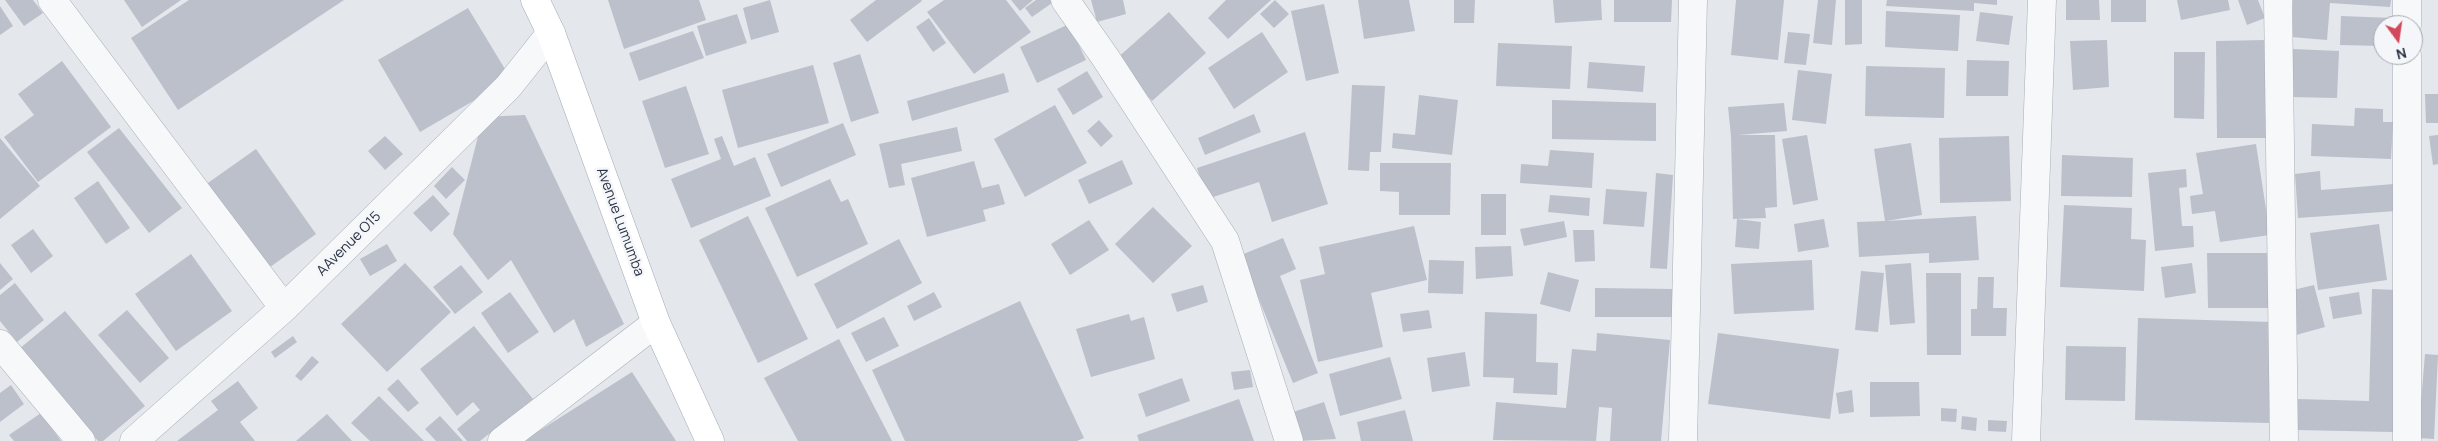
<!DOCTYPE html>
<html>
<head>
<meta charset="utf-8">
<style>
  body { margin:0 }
  #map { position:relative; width:2438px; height:441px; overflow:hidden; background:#e4e7ec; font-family:Manrope,sans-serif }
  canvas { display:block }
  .north { position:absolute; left:2373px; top:15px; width:50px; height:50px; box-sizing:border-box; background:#f4f6f9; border:1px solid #a4a8b1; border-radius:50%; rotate:166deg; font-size:14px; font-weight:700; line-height:20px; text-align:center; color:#2b3445 }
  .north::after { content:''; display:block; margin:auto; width:18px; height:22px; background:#d1495b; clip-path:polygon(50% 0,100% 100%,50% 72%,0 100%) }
</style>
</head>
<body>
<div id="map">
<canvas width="2438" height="441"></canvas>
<div class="north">N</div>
</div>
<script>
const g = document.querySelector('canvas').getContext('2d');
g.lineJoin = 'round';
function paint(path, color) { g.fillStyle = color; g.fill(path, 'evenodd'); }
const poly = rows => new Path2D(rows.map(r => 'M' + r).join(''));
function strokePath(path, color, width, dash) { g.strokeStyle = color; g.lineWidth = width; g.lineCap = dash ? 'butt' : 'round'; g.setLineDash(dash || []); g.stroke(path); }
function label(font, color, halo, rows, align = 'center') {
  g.font = font + ' Manrope,sans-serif'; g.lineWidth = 5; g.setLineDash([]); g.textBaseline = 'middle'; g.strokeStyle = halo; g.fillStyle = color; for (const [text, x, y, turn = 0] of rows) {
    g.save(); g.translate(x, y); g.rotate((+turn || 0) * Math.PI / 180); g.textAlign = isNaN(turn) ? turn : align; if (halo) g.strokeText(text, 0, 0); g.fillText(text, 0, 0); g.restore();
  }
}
paint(poly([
  [5,0,33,0,43,13,24,26],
  [124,0,181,0,142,27],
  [189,0,344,0,178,110,131,38],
  [608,0,699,0,706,20,624,49],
  [770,0,779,32,751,40,743,8],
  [876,0,921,0,922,1,867,42,850,20],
  [944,0,1006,0,1031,32,974,74,927,12],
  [1011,0,1033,0,1020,11],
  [1036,0,1050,0,1052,3,1032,17,1025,8],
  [1091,0,1123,0,1126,14,1097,22],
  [1226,0,1271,0,1228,39,1208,18],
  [1275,0,1289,14,1274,28,1260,14],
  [1358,0,1409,0,1415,31,1364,39],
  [1454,0,1475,0,1474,23,1454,23],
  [1553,0,1601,0,1602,20,1555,23],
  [1614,0,1672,0,1671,22,1614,22],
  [1736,0,1784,0,1778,60,1731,55],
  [1818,0,1836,0,1832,45,1813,43],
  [1845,0,1862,0,1862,44,1845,45],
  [1887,0,1997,0,1997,5,1974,3,1974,11,1886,6],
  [2066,0,2099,0,2100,20,2066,20],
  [2111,0,2146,0,2146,22,2111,22],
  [2177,0,2228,0,2230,10,2181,20],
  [2238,0,2258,0,2265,18,2247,25],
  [2293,0,2391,0,2390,7,2330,3,2327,40,2291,37],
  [1324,4,1339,73,1306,81,1291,11],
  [0,6,13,26,0,35],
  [468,8,511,79,420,132,378,60],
  [1886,11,1960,15,1958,51,1885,47],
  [1169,12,1206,53,1152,101,1115,60],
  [1980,12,2013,16,2009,45,1976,41],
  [737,14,747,43,706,56,697,26],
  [2341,16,2392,18,2391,25,2383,25,2383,46,2340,45],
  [929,18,946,43,933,52,916,27],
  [1069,24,1086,60,1037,83,1020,47],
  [693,31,704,58,639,81,629,53],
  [1262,32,1288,72,1234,109,1208,68],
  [1788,32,1810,34,1806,65,1784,63],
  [2107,40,2109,87,2073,90,2070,41],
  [2266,40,2267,138,2217,138,2216,41],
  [1498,43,1572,46,1570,89,1496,86],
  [2293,49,2339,51,2337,98,2291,97],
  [2174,52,2205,52,2204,119,2174,118],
  [860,54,879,113,851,122,833,63],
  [1967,60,2009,61,2008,96,1966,96],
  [62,61,111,127,38,182,4,137,34,115,18,94],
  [1589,62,1645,66,1643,92,1587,88],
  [813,65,829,123,738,148,722,90],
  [1866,66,1945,68,1944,118,1865,116],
  [1798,70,1832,74,1826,124,1792,120],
  [1087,71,1103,97,1073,115,1057,89],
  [1004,73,1009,92,912,121,907,101],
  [1352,85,1385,86,1381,152,1370,152,1369,171,1348,170],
  [686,86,709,154,665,168,642,101],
  [2425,94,2438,94,2438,123,2426,123],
  [1419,95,1458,100,1452,155,1392,148,1393,133,1415,135],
  [1552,100,1656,103,1656,141,1552,139],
  [1784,103,1787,131,1738,135,1775,135,1777,207,1765,208,1766,218,1733,219,1731,136,1728,107],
  [1055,105,1087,163,1025,197,994,139],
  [2355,108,2383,109,2383,122,2393,122,2391,159,2311,156,2312,124,2354,126],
  [1254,114,1261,132,1205,155,1198,138],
  [525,115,624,324,586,347,574,319,554,333,511,260,488,280,453,234,483,117],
  [1099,120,1113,136,1101,147,1087,131],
  [843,123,856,155,781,187,767,154],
  [957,127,962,151,901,164,905,185,889,188,879,144],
  [119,128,182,208,149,233,87,152],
  [1305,132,1328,204,1272,222,1259,182,1207,199,1197,168],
  [1807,135,1818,200,1793,205,1782,139],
  [2438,135,2438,164,2433,165,2429,136],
  [385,136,403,154,385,170,368,151],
  [722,136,734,166,755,157,771,196,691,228,671,179,721,159,714,139],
  [2009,136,2011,201,1940,203,1939,138],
  [0,138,40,186,0,219],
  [1911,143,1922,215,1886,221,1976,216,1979,260,1929,263,1929,253,1859,257,1857,222,1885,221,1874,149],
  [2256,144,2270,235,2220,242,2215,211,2192,214,2190,196,2203,194,2196,153],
  [256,149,316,234,266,270,205,185],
  [1550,150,1594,153,1592,188,1520,183,1521,164,1548,166],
  [2062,155,2133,158,2132,197,2061,196],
  [1122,160,1133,184,1089,204,1078,180],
  [974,161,982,188,999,184,1005,204,983,210,986,221,927,237,911,178],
  [1380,163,1451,163,1450,215,1399,215,1399,192,1380,191],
  [452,167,465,180,446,199,434,186],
  [2186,169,2187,187,2179,188,2182,226,2193,226,2194,247,2155,251,2148,173],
  [2320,171,2321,190,2394,184,2396,211,2298,218,2295,174],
  [1656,173,1673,175,1667,269,1650,268],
  [830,179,841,202,848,199,868,244,797,277,765,208],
  [98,181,130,228,106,244,74,198],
  [1606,189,1647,192,1644,227,1603,224],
  [1481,194,1506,194,1506,235,1481,235],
  [433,195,450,214,431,232,413,213],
  [1550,195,1590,198,1589,216,1548,212],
  [2064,205,2132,208,2131,239,2146,240,2144,291,2060,287],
  [1153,207,1192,246,1153,283,1115,244],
  [748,216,808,339,758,363,699,240],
  [1737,219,1761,222,1759,249,1735,247],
  [1824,219,1829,247,1798,252,1794,224],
  [1089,220,1109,250,1070,275,1051,244],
  [1564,221,1567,237,1524,246,1520,229],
  [2379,224,2387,280,2318,290,2310,233],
  [1414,226,1427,280,1371,293,1383,347,1318,362,1300,280,1325,274,1319,247],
  [33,229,53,256,31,273,11,245],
  [1573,230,1594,230,1595,261,1575,262],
  [1283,238,1296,269,1280,276,1318,373,1293,383,1241,255],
  [899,239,922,283,837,329,814,284],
  [387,244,397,261,370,276,360,259],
  [1511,246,1513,276,1476,279,1475,247],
  [2207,253,2273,253,2273,308,2208,308],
  [191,254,232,311,176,351,135,294],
  [1429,260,1464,261,1463,294,1428,293],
  [1812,260,1814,310,1734,314,1731,264],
  [0,263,13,279,0,290],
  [405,263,451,312,387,372,341,324],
  [1911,263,1915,323,1890,325,1885,265],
  [2192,263,2196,293,2165,298,2161,267],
  [461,265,483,292,455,314,433,287],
  [1861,271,1884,273,1878,332,1855,330],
  [1548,272,1579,280,1570,312,1540,304],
  [1926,273,1961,273,1961,355,1927,355],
  [1978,277,1994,277,1993,308,2007,308,2006,336,1971,336,1971,309,1977,309],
  [15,283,44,320,17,342,0,321,0,295],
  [1203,285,1208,302,1177,312,1171,294],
  [2314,285,2325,327,2296,335,2285,292],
  [1595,288,1673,289,1672,317,1595,317],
  [2372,289,2397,290,2393,432,2296,430,2297,399,2369,401],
  [510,292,539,332,508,353,481,313],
  [934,292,942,307,914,321,907,306],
  [2359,292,2362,314,2333,319,2329,297],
  [1020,301,1084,438,1077,441,905,441,872,370],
  [127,310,169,358,140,383,98,335],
  [1429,310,1432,328,1403,332,1400,314],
  [65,311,145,406,103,441,98,441,19,349],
  [1485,312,1537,314,1536,362,1558,363,1557,395,1513,393,1514,378,1483,377],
  [1129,314,1131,321,1144,317,1155,359,1091,377,1076,329],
  [884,317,899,346,866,362,851,333],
  [2138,318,2272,322,2269,423,2135,420],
  [474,326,533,399,480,441,467,441,457,429,480,410,473,402,457,416,420,369],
  [1597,333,1670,340,1661,441,1610,441,1612,408,1599,407,1596,441,1493,440,1496,402,1566,408,1572,349,1596,351],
  [1718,333,1839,349,1830,419,1708,404],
  [293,336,297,342,275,358,271,352],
  [839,339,892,441,798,441,764,378],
  [2066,346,2126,347,2125,401,2065,400],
  [1465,352,1470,386,1432,392,1427,358],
  [2425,354,2438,355,2434,439,2418,438],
  [312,356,319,362,301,381,295,376],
  [1390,357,1402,399,1340,416,1329,374],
  [1250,370,1253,387,1234,390,1231,372],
  [632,372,676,441,523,441],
  [1182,378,1190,401,1146,417,1138,394],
  [398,379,419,403,408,412,387,389],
  [238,381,258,408,240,422,255,441,177,441,218,410,211,401],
  [1870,382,1919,382,1920,416,1870,417],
  [11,385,24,404,0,422,0,393],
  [1852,390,1854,412,1839,414,1836,393],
  [379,396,424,441,370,441,351,423],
  [1239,399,1254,441,1139,441,1137,435],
  [1324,402,1336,439,1299,441,1290,413],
  [1941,408,1957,409,1956,422,1941,421],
  [1405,410,1413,441,1361,441,1357,422],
  [41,413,61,441,14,441,9,435],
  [327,414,352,441,296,441],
  [440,416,463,441,436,441,425,429],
  [1962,416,1977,418,1976,431,1961,429],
  [1988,420,2007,421,2006,432,1988,431]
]), '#bbc0ca');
const minor = poly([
  [52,0,284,308],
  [1065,0,1105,57,1225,241,1289,441],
  [2278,0,2284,441],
  [2407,25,2407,0],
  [0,344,81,441],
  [134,441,284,308,508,87,551,33],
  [502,441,656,323],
  [1683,441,1693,0],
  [2026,441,2042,0],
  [2407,441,2407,55]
]);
const major = poly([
  [535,0,551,33,656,323,710,441]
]);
strokePath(minor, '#a9aeb7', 29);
strokePath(major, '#a3abb8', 29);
strokePath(minor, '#f7f8fa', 28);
strokePath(major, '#fff', 28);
label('14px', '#2b3445', '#f4f6f9', [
  ["Avenue Lumumba",620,222,70],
  ["AAvenue O15",349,244,-45]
]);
</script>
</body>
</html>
